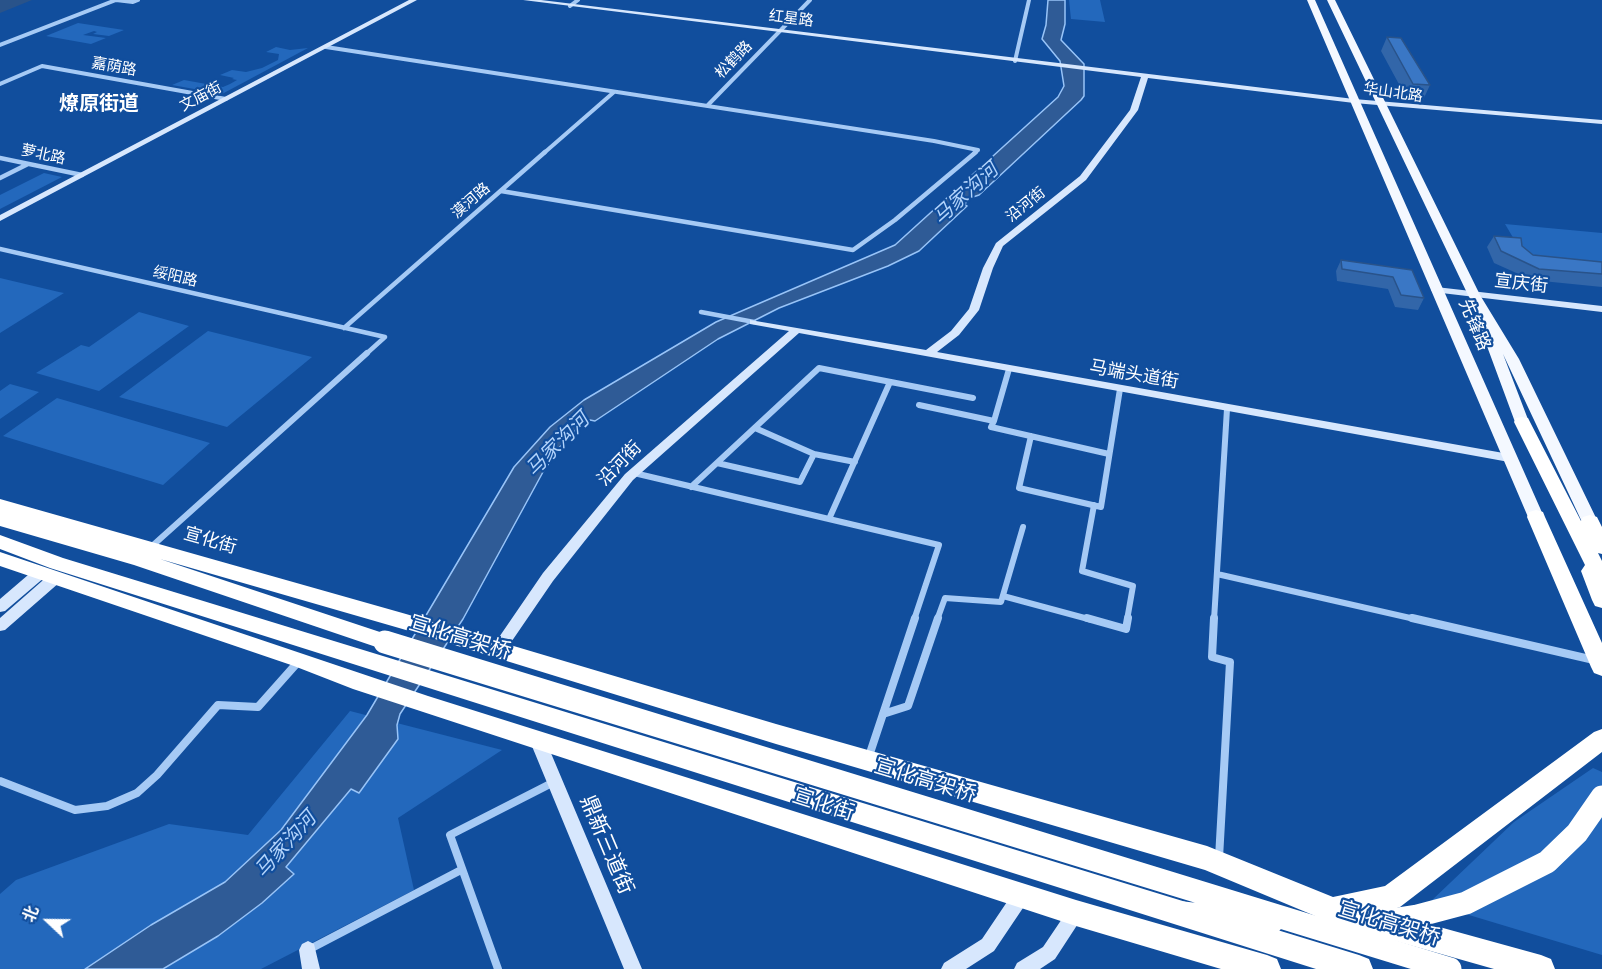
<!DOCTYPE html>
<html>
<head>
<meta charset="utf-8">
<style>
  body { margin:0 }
  #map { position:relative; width:1602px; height:969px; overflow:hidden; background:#114e9d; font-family:Arial,"Noto Sans SC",sans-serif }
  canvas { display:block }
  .north { position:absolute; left:18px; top:891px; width:60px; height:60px; -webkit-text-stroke:4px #114e9d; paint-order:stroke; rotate:292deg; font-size:16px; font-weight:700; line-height:24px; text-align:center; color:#fff }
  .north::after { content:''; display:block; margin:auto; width:21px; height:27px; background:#fff; clip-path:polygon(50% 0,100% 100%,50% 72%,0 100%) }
</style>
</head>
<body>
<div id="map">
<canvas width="1602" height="969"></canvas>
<div class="north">北</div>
</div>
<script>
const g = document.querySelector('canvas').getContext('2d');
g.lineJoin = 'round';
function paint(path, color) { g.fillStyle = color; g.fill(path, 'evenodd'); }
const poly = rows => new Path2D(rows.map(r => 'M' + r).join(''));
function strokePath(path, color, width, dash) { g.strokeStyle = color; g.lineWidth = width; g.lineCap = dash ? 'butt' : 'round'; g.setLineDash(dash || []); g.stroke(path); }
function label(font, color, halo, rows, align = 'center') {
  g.font = font + ' Arial,"Noto Sans SC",sans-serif'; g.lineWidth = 4.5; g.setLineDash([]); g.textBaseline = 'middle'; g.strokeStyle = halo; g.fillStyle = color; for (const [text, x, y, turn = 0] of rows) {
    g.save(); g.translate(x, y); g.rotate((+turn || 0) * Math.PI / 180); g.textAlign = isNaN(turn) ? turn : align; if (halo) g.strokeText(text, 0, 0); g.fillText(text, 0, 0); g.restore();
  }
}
paint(poly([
  [1069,0,1100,0,1105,22,1071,19],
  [78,23,124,30,109,36,93,34,97,32,94,31,83,35,106,38,91,44,46,36],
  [276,47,290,50,308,48,222,94,172,85,184,80,223,87,230,84,237,80,232,79,234,78,220,75,232,70,246,72,262,68,278,60,279,54,266,52],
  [44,173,62,177,0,209,0,195],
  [1505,224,1602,233,1602,270,1528,263],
  [0,278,59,292,64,293,0,333],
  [139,312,189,326,99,391,36,373,81,345,89,347],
  [208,331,312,357,227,427,119,397],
  [10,384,39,392,0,419,0,391],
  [57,398,210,443,163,485,3,436],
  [350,711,502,750,398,818,414,890,261,969,0,969,0,894,16,880,169,824,248,835],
  [1593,768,1602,772,1602,955,1429,903,1514,822]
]), '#2368bc');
const water = poly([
  [1048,0,1065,0,1065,24,1061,40,1084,64,1084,96,1081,100,979,195,967,199,965,205,967,206,919,251,888,266,779,308,718,339,595,421,590,420,579,426,559,448,543,472,463,619,400,714,397,725,398,739,359,793,351,789,286,867,294,874,262,903,218,936,163,969,85,969,151,925,225,882,281,830,367,715,514,467,550,427,584,400,716,322,895,245,1058,97,1064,86,1060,61,1042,39,1046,25,1048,0]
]);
paint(water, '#2f5b96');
strokePath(water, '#98c4f8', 1.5);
strokePath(poly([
  [116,0,133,2,138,0],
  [570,6,578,0],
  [0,45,116,0],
  [326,47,934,141,978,150],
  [1015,61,1029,0],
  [0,84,42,66,226,99],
  [707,106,810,0],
  [544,153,614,92],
  [974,153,978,150]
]), '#a6caf5', 4);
strokePath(poly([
  [0,158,82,175],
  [0,178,28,164],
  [501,191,853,250,895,220,976,152],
  [0,249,385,337,365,355],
  [701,312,754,322],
  [344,328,545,152]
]), '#a6caf5', 4.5);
strokePath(poly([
  [919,405,994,421,991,427,1109,454],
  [994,421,1009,369],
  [755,428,814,454,855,462],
  [1031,436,1019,488,1101,507,1120,389],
  [717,463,800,482,814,454],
  [634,473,939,545,914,620],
  [691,487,819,368,973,398],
  [1094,505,1082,571,1133,586,1127,620],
  [829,519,890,382],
  [151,547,367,353],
  [1217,574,1419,620],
  [1003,596,1092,620],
  [937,620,945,598,1001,602,1023,527],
  [1214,620,1227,409]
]), '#a6caf5', 6);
strokePath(poly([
  [1087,618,1126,629,1128,618],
  [1214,618,1212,657,1230,662,1219,858],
  [1412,618,1594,660],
  [883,714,908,706,938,618],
  [869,756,915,618],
  [0,781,75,810,107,806,137,793,157,775,218,705,258,707,298,662],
  [308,950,461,870],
  [498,969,450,835,554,782]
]), '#a6caf5', 8);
paint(poly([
  [409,0,417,0,0,221,0,215,409,0],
  [523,0,541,0,1354,99,1602,120,1602,124,1354,103,1148,78,1138,110,1086,180,1003,246,993,268,979,310,959,335,937,352,1509,454,1515,458,1509,462,799,333,633,480,553,581,503,654,498,656,493,654,491,650,493,646,543,573,625,474,789,331,750,324,750,320,926,350,951,331,969,309,983,268,996,243,1080,176,1130,110,1141,77,523,0],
  [1436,287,1602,306,1602,312,1433,292,1431,290,1436,287],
  [40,568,45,569,47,573,45,577,5,611,0,612,0,599,35,569,40,568],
  [55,573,60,574,62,578,60,582,5,630,0,631,0,618,50,574,55,573],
  [537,732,542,734,545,739,642,969,624,969,529,739,532,734,537,732],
  [1021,888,1027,890,1030,896,1027,902,994,951,966,969,941,969,944,963,982,939,1015,890,1021,888],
  [1076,904,1082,907,1085,913,1055,959,1040,969,1014,969,1017,963,1043,947,1070,907,1076,904],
  [308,941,314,944,320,969,302,969,299,950,302,944,308,941]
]), '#d7e7fd');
paint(poly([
  [1307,0,1315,0,1544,517,1541,521,1536,523,1531,521,1528,517,1307,0],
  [1327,0,1335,0,1480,295,1519,359,1598,522,1596,526,1584,526,1582,522,1503,354,1529,422,1522,427,1515,422,1481,330,1486,326,1468,295,1327,0]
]), '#f4f8ff');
paint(poly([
  [1522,417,1528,418,1530,422,1581,521,1583,517,1590,515,1597,517,1602,527,1602,554,1598,553,1602,561,1602,608,1595,606,1592,600,1581,571,1585,565,1514,422,1516,418,1522,417],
  [0,499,406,614,776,724,1207,846,1333,897,1385,886,1594,732,1602,729,1602,752,1400,907,1385,912,1541,955,1551,959,1555,969,1494,969,1332,923,1205,870,776,744,406,630,160,559,392,636,395,642,392,648,385,650,134,565,0,526,0,499],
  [1536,510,1543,512,1545,517,1602,643,1602,676,1594,673,1591,667,1527,517,1529,512,1536,510],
  [0,535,63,558,1359,955,1369,959,1373,969,1316,969,50,568,0,549,0,535],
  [0,552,428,696,1076,900,1267,955,1277,959,1281,969,1221,969,1076,926,353,689,294,666,0,566,0,552]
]), '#fff');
strokePath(poly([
  [385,642,1450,969],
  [1183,913,1271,923],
  [1322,924,1359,925,1417,916,1466,903,1547,862,1577,833,1602,797]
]), '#fff', 23);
paint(poly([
  [1387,37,1430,85,1423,100,1407,99,1381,51],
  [1494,236,1522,246,1533,255,1602,262,1602,287,1532,280,1494,263,1487,247],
  [1341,260,1412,270,1424,298,1418,310,1395,307,1388,289,1337,281,1336,271]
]), '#3266a9');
paint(poly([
  [0,0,32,0,0,13]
]), '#29538a');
const building = poly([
  [1387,37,1401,38,1430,85,1413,84,1387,37],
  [1494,236,1521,238,1522,246,1533,255,1602,262,1602,274,1539,269,1501,251,1494,236],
  [1341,260,1412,270,1424,298,1401,295,1393,277,1342,269,1341,260]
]);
paint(building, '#3a77c5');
strokePath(building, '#29538a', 1.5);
label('15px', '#fff', '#114e9d', [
  ["红星路",791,19,7],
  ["松鹤路",734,60,-46],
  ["嘉荫路",114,67,10],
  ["华山北路",1393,93,8],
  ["文庙街",201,97,-28],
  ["萝北路",43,155,12],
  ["漠河路",471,201,-41],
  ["沿河街",1026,205,-39],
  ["绥阳路",175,277,13]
]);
label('18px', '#fff', '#114e9d', [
  ["宣庆街",1521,284,6],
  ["先锋路",1474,325,67],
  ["马端头道街",1134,375,10],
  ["沿河街",620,464,-46],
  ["宣化街",210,541,16]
]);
label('bold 20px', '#fff', '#114e9d', [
  ["燎原街道",99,104]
]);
label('italic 20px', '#b3d4fb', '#114e9d', [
  ["马家沟河",966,194,-42],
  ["马家沟河",558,445,-45],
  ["马家沟河",286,845,-48]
]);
label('21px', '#fff', '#114e9d', [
  ["宣化高架桥",460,638,17],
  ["宣化高架桥",925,781,17],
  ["宣化街",823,805,18],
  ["鼎新三道街",606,845,67],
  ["宣化高架桥",1389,924,17]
]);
</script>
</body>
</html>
